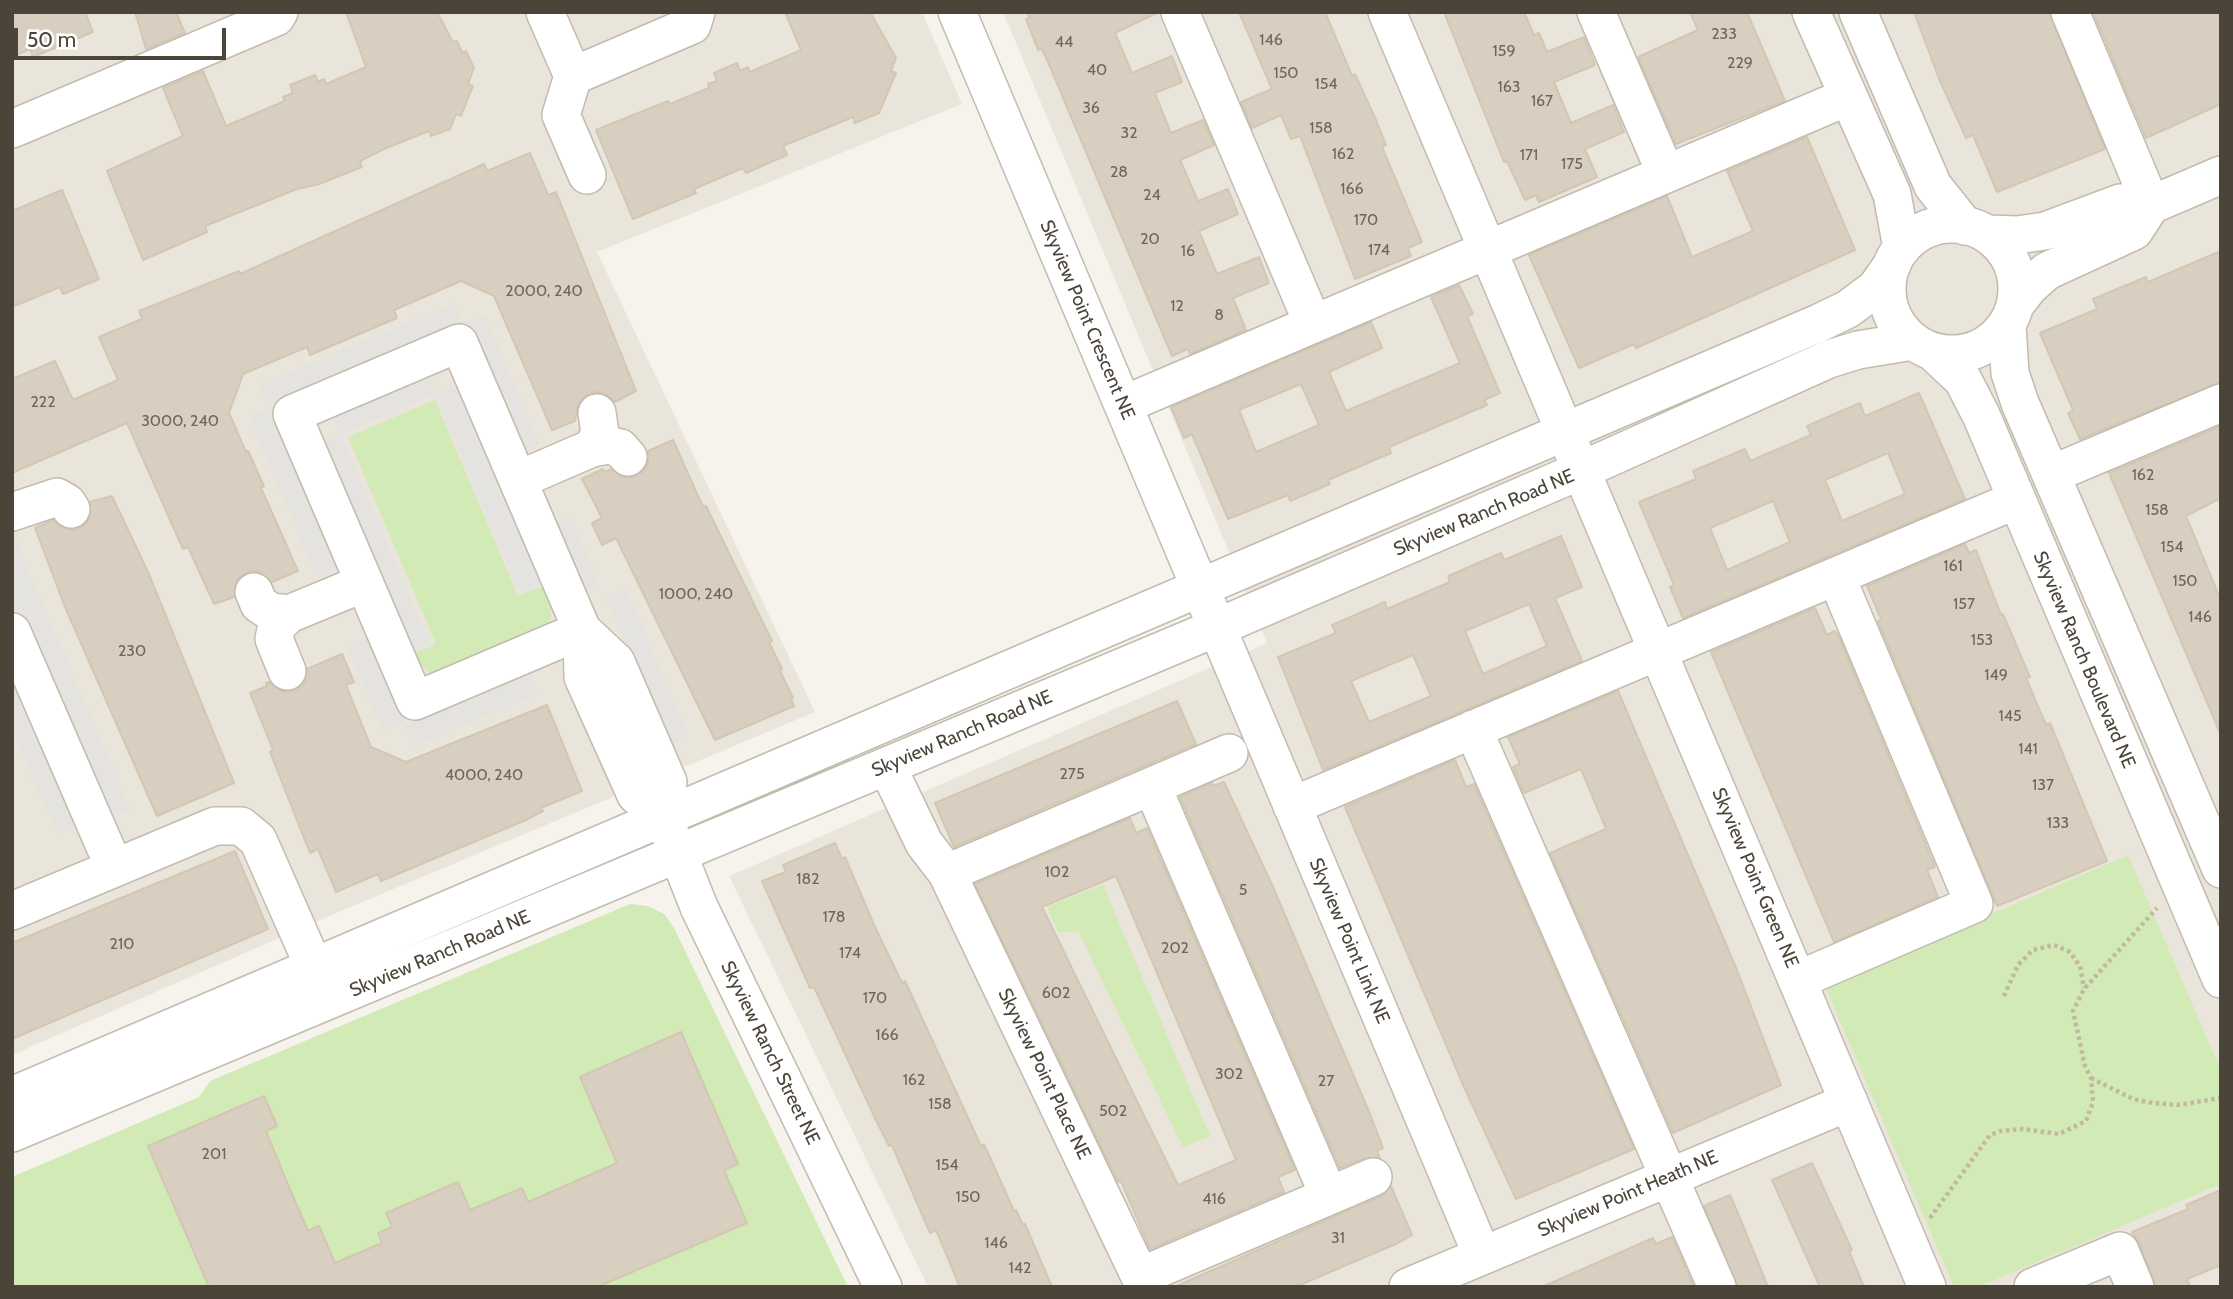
<!DOCTYPE html>
<html>
<head>
<meta charset="utf-8">
<style>
  body { margin:0 }
  #map { position:relative; width:2233px; height:1299px; overflow:hidden; background:#f6f3ec; font-family:Cabin,sans-serif }
  canvas { display:block }
  .frame { position:absolute; inset:0; border:14px solid #4b4439; pointer-events:none }
  .scale { position:absolute; left:14px; top:28px; width:212px; height:32px; box-sizing:border-box; border:4px solid #4b4439; border-top:0; padding-left:9px; font-size:21px; line-height:24px; white-space:nowrap; color:#4b4439; -webkit-text-stroke:5px #fff; paint-order:stroke }
</style>
</head>
<body>
<div id="map">
<canvas width="2233" height="1299"></canvas>
<div class="frame"></div>
<div class="scale">50 m</div>
</div>
<script>
const g = document.querySelector('canvas').getContext('2d');
g.lineJoin = 'round';
function paint(path, color) { g.fillStyle = color; g.fill(path, 'evenodd'); }
const poly = rows => new Path2D(rows.map(r => 'M' + r).join(''));
function strokePath(path, color, width, dash) { g.strokeStyle = color; g.lineWidth = width; g.lineCap = dash ? 'butt' : 'round'; g.setLineDash(dash || []); g.stroke(path); }
function label(font, color, halo, rows, align = 'center') {
  g.font = font + ' Cabin,sans-serif'; g.lineWidth = 6; g.setLineDash([]); g.textBaseline = 'middle'; g.strokeStyle = halo; g.fillStyle = color; for (const [text, x, y, turn = 0] of rows) {
    g.save(); g.translate(x, y); g.rotate((+turn || 0) * Math.PI / 180); g.textAlign = isNaN(turn) ? turn : align; if (halo) g.strokeText(text, 0, 0); g.fillText(text, 0, 0); g.restore();
  }
}
paint(poly([
  [12,12,922,12,962,104,597,252,815,712,334,914,12,1055],
  [1003,12,2221,12,2221,1287,928,1287,729,876,1267,643]
]), '#eae5da');
paint(poly([
  [435,400,518,596,544,586,552,615,544,630,444,672,431,672,418,663,413,654,436,644,348,437],
  [2128,855,2221,1071,2221,1184,1978,1287,1954,1287,1825,986],
  [1103,885,1210,1136,1183,1147,1078,931,1058,932,1047,907],
  [630,904,648,906,664,914,674,928,848,1287,12,1287,12,1177,199,1097,210,1081]
]), '#d2eab5');
paint(poly([
  [454,303,463,324,269,406,260,385],
  [485,315,539,444,519,452,464,323],
  [425,371,436,395,459,385,544,584,520,594,435,394,341,434,331,411],
  [269,407,337,569,317,578,249,416],
  [341,434,430,645,406,655,317,445],
  [570,515,599,583,578,593,549,524],
  [15,539,130,809,105,819,12,600,12,540],
  [626,588,688,736,668,745,605,596],
  [368,637,404,723,383,732,347,646],
  [12,660,82,824,57,834,12,730],
  [529,672,538,693,413,747,404,725]
]), '#e5e3e0');
const building = poly([
  [12,12,85,12,93,32,33,57,30,49,12,57,12,12],
  [135,12,176,12,185,33,146,49,135,12],
  [346,12,437,12,453,42,457,41,462,53,466,51,474,68,468,84,473,86,461,116,456,114,450,129,431,136,429,131,384,149,360,161,362,167,319,184,297,189,205,226,207,232,143,260,107,171,183,136,163,88,203,71,226,126,285,101,283,97,293,93,290,85,315,75,318,82,324,79,326,84,366,67,346,12],
  [785,12,870,12,896,58,891,71,896,73,879,113,855,123,853,117,783,146,787,155,746,173,743,168,694,189,696,193,633,219,596,130,668,101,670,104,709,88,708,84,717,81,714,73,737,63,740,71,748,67,750,72,801,50,785,12],
  [1027,12,1159,12,1115,33,1132,73,1172,56,1182,82,1155,93,1171,133,1203,120,1214,145,1180,160,1198,201,1228,189,1238,214,1199,231,1217,274,1259,257,1269,283,1233,298,1246,330,1190,354,1188,349,1172,356,1048,62,1042,49,1038,50,1026,19,1030,18,1027,12],
  [1239,12,1325,12,1352,76,1355,74,1376,120,1386,145,1382,147,1422,242,1408,248,1411,256,1355,279,1300,136,1291,139,1281,115,1252,128,1241,102,1272,89,1239,12],
  [1444,12,1524,12,1534,35,1539,33,1547,52,1584,37,1595,65,1554,82,1571,123,1613,105,1624,132,1585,149,1597,177,1539,202,1536,195,1525,200,1507,161,1504,162,1444,12],
  [1690,12,1747,12,1785,101,1676,144,1638,57,1698,30,1690,12],
  [1914,12,2049,12,2105,149,1997,192,1973,135,1966,138,1940,81,1914,12],
  [2093,12,2221,12,2221,104,2146,138,2093,12],
  [1807,137,1855,250,1636,348,1634,344,1579,368,1529,255,1667,196,1692,257,1753,231,1727,171,1807,137],
  [530,153,548,195,556,192,636,391,615,402,604,393,595,392,585,396,578,405,575,421,552,430,494,296,461,281,394,310,397,318,310,355,307,347,243,374,229,413,246,452,248,451,264,486,261,488,298,571,272,582,257,571,247,572,237,580,234,597,214,604,188,547,183,549,127,423,12,473,12,379,55,361,73,400,118,380,99,337,142,319,139,311,239,271,240,274,484,164,487,171,530,153],
  [62,190,99,279,63,294,60,287,12,307,12,211,62,190],
  [2221,251,2221,382,2080,439,2068,413,2073,410,2040,333,2097,309,2093,299,2146,277,2148,282,2221,251],
  [1459,285,1473,314,1467,316,1500,393,1484,400,1487,405,1389,447,1391,453,1328,480,1330,484,1290,501,1288,495,1228,519,1192,434,1184,438,1171,407,1371,322,1382,348,1329,372,1346,411,1432,375,1460,363,1431,297,1459,285],
  [1301,384,1319,425,1256,452,1239,410,1301,384],
  [1919,393,1965,499,1683,618,1670,587,1674,585,1639,502,1696,479,1693,471,1745,449,1750,461,1811,435,1807,426,1860,403,1865,416,1919,393],
  [1888,453,1905,494,1842,521,1825,480,1888,453],
  [1773,501,1790,542,1727,570,1710,528,1773,501],
  [2221,426,2221,498,2186,516,2221,601,2221,735,2109,473,2221,426],
  [673,440,703,507,706,506,772,641,769,642,782,669,780,671,793,698,791,699,794,706,715,740,616,538,602,545,592,523,602,518,582,479,603,469,605,472,611,469,622,477,633,477,642,472,648,464,648,451,673,440],
  [112,496,148,572,234,783,157,816,65,607,35,528,53,520,62,528,73,530,82,527,90,518,90,502,112,496],
  [1561,536,1582,587,1555,598,1582,661,1323,770,1278,657,1336,633,1332,625,1385,602,1387,609,1450,582,1448,576,1501,553,1504,560,1561,536],
  [1529,604,1547,646,1483,674,1465,631,1529,604],
  [1413,655,1431,696,1369,722,1351,681,1413,655],
  [1965,544,1969,553,1976,550,2001,615,2003,614,2026,668,2030,677,2026,678,2046,725,2050,723,2107,861,1997,906,1878,621,1881,619,1867,586,1965,544],
  [1815,608,1827,635,1835,631,1839,637,1935,867,1927,870,1938,897,1834,942,1711,652,1815,608],
  [342,654,354,682,346,685,371,747,406,762,547,705,582,791,541,808,543,811,526,820,381,881,378,874,336,892,318,849,310,853,270,752,273,750,250,693,267,686,266,683,269,682,283,692,296,690,304,683,307,669,342,654],
  [1618,691,1737,970,1781,1085,1673,1133,1550,853,1606,829,1581,769,1524,793,1513,767,1520,764,1508,737,1618,691],
  [1177,701,1196,744,954,847,935,803,1177,701],
  [1455,760,1466,787,1474,784,1634,1149,1516,1199,1464,1087,1345,807,1455,760],
  [1224,782,1273,887,1370,1114,1383,1148,1377,1151,1380,1158,1365,1158,1340,1168,1180,797,1212,783,1213,786,1224,782],
  [1130,818,1136,833,1147,828,1295,1170,1278,1177,1284,1192,1150,1249,1121,1181,1118,1182,975,884,1130,818],
  [1116,876,1236,1160,1178,1185,1042,907,1116,876],
  [835,843,842,859,845,857,875,927,902,983,905,981,981,1146,984,1144,1014,1211,1016,1210,1023,1225,1025,1224,1052,1287,960,1287,936,1230,930,1233,892,1145,889,1146,874,1116,814,987,810,988,762,881,786,872,783,865,835,843],
  [235,851,268,929,12,1039,12,943,235,851],
  [681,1032,738,1164,724,1170,747,1223,597,1287,209,1287,148,1146,264,1096,277,1126,266,1131,283,1173,308,1231,319,1226,335,1263,382,1243,378,1233,392,1227,386,1213,458,1182,470,1210,522,1188,528,1202,617,1163,580,1077,681,1032],
  [1812,1163,1852,1250,1849,1251,1864,1287,1820,1287,1772,1180,1812,1163],
  [1391,1186,1412,1235,1398,1243,1295,1287,1174,1287,1381,1196,1391,1186],
  [2221,1190,2221,1265,2187,1279,2190,1287,2156,1287,2139,1243,2132,1232,2188,1209,2186,1205,2221,1190],
  [1730,1195,1742,1223,1768,1287,1738,1287,1704,1206,1730,1195],
  [1672,1237,1694,1287,1542,1287,1653,1238,1656,1244,1672,1237]
]);
paint(building, '#d8cfc1');
strokePath(building, '#d3c7b4', 2);
const minor = poly([
  [545,12,573,76,561,115,587,175],
  [957,12,1482,1255],
  [1180,12,1313,324],
  [1387,12,1927,1287],
  [1596,12,1666,174],
  [1811,12,1892,194,1902,248],
  [1858,12,1933,186,1965,226],
  [2070,12,2151,205],
  [573,76,692,25,696,12],
  [12,129,276,17,279,12],
  '1887 289a65 65 0 1 1 130 0a65 65 0 1 1-130 0Z',
  [1987,234,2017,235,2045,231,2120,203,2151,205,2221,175],
  [2015,305,2029,287,2047,271,2134,231,2151,205],
  [2007,325,2010,373,2020,403,2221,869],
  [459,343,582,630,415,701,292,414,459,343],
  [1932,351,1963,380,1981,415,2221,979],
  [1123,405,1847,97],
  [592,448,608,445,620,448,628,457],
  [2052,474,2221,403],
  [518,480,592,448,600,434,597,413],
  [12,512,57,497,67,503,71,509],
  [254,592,259,604,271,612,289,614,364,583],
  [12,632,114,867],
  [287,671,274,639,277,625,289,614],
  [1473,729,1717,1287],
  [887,766,924,843,947,873,1145,1287],
  [1152,786,1229,753],
  [1292,806,2016,500],
  [663,816,668,782,616,662,582,630,583,677,636,795,663,816,699,907,883,1287],
  [947,873,1152,786,1329,1196,1141,1276],
  [12,911,215,826,241,826,258,840,314,967],
  [1798,980,1974,904,1836,576],
  [12,1096,1819,323,1848,309,1876,288,1892,265],
  [12,1133,1218,627,1582,470,1829,359,1858,350,1913,341],
  [1329,1196,1373,1177],
  [1408,1287,1849,1102],
  [2033,1287,2120,1251,2135,1287]
]);
strokePath(minor, '#c2bbae', 40);
strokePath(poly([
  [2004,996,2018,965,2033,950,2054,945,2070,952,2080,966,2084,988],
  [2091,1078,2133,1099,2153,1103,2177,1105,2221,1098],
  [1930,1218,1990,1135,2001,1131,2023,1129,2059,1134,2086,1121,2093,1102,2091,1078,2085,1066,2073,1011,2084,989,2157,908]
]), '#c4b79f', 4.5, [3.5, 3.5]);
strokePath(minor, '#fff', 37);
label('16px', '#6e675b', null, [
  ["233",1724,34],
  ["146",1271,40],
  ["44",1064,42],
  ["159",1504,51],
  ["229",1740,63],
  ["40",1097,70],
  ["150",1286,73],
  ["154",1326,84],
  ["163",1509,87],
  ["167",1542,101],
  ["36",1091,108],
  ["158",1321,128],
  ["32",1129,133],
  ["162",1343,154],
  ["171",1529,155],
  ["175",1572,164],
  ["28",1119,172],
  ["166",1352,189],
  ["24",1152,195],
  ["170",1366,220],
  ["20",1150,239],
  ["174",1379,250],
  ["16",1188,251],
  ["2000, 240",544,291],
  ["12",1177,306],
  ["8",1219,315],
  ["222",43,402],
  ["3000, 240",180,421],
  ["162",2143,475],
  ["158",2157,510],
  ["154",2172,547],
  ["161",1953,566],
  ["150",2185,581],
  ["1000, 240",696,594],
  ["157",1964,604],
  ["146",2200,617],
  ["153",1982,640],
  ["230",132,651],
  ["149",1996,675],
  ["145",2010,716],
  ["141",2028,749],
  ["275",1072,774],
  ["4000, 240",484,775],
  ["137",2043,785],
  ["133",2058,823],
  ["102",1057,872],
  ["182",808,879],
  ["5",1243,890],
  ["178",834,917],
  ["210",122,944],
  ["202",1175,948],
  ["174",850,953],
  ["602",1056,993],
  ["170",875,998],
  ["166",887,1035],
  ["302",1229,1074],
  ["162",914,1080],
  ["27",1326,1081],
  ["158",940,1104],
  ["502",1113,1111],
  ["201",214,1154],
  ["154",947,1165],
  ["150",968,1197],
  ["416",1214,1199],
  ["31",1338,1238],
  ["146",996,1243],
  ["142",1020,1268]
]);
label('19px', '#4b4439', '#fff', [
  ["Skyview Point Crescent NE",1087,320,67],
  ["Skyview Ranch Road NE",1484,513,-23],
  ["Skyview Ranch Boulevard NE",2084,660,67],
  ["Skyview Ranch Road NE",962,734,-23],
  ["Skyview Point Green NE",1755,878,67],
  ["Skyview Point Link NE",1349,941,67],
  ["Skyview Ranch Road NE",440,954,-23],
  ["Skyview Ranch Street NE",770,1053,64],
  ["Skyview Point Place NE",1044,1074,64],
  ["Skyview Point Heath NE",1628,1194,-23]
]);
</script>
</body>
</html>
